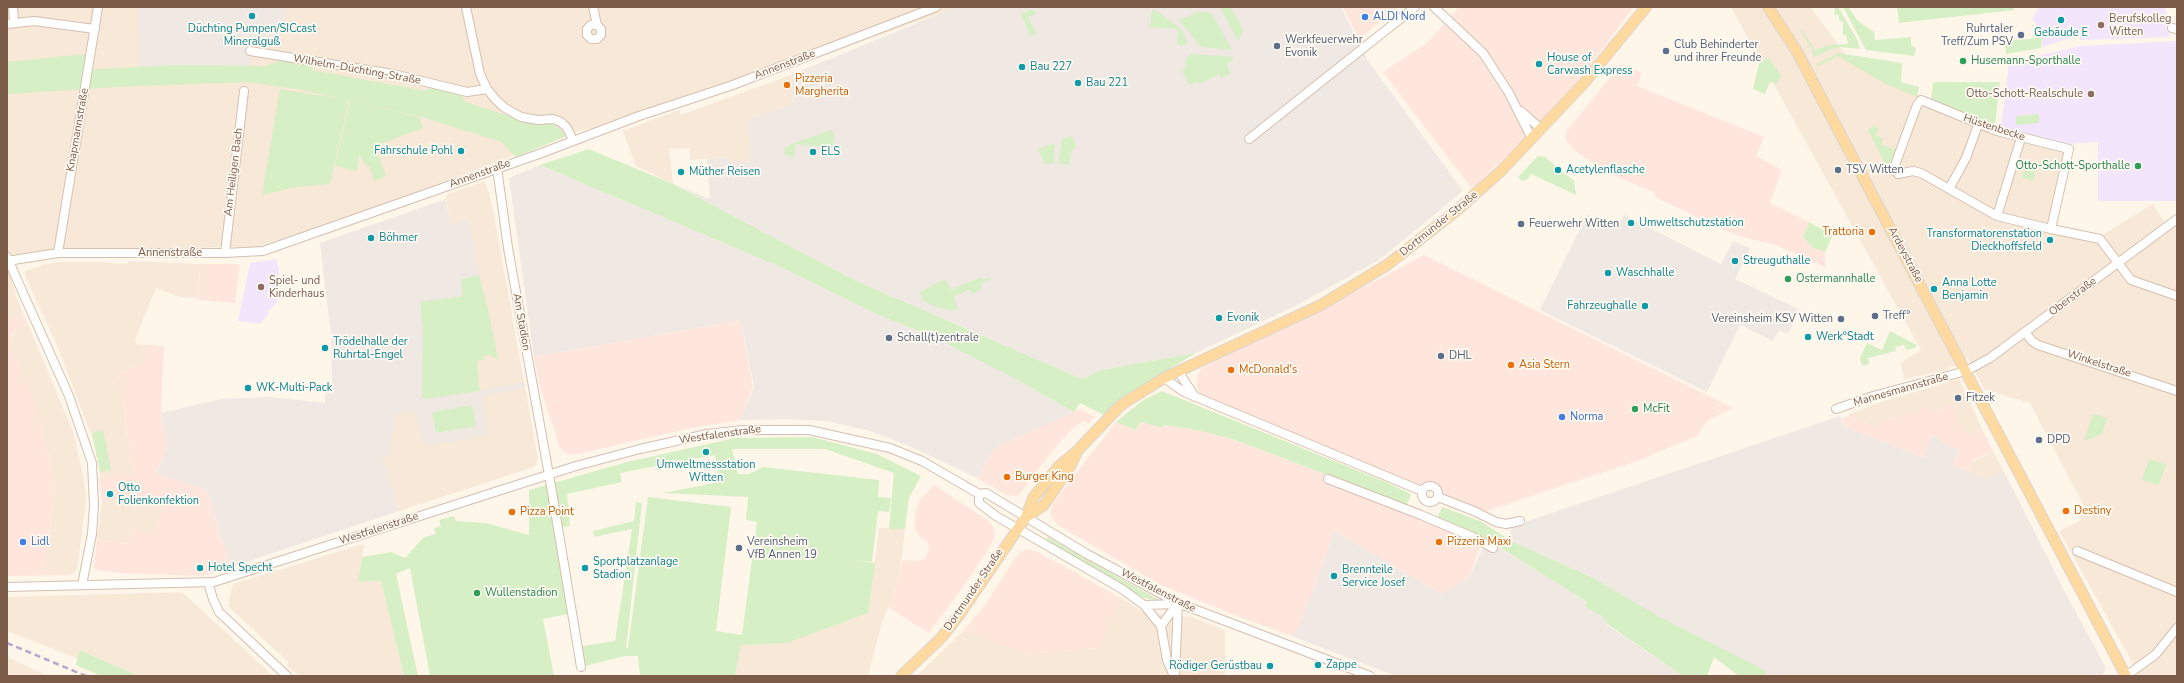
<!DOCTYPE html>
<html>
<head>
<meta charset="utf-8">
<style>
  body { margin:0 }
  #map { position:relative; width:2184px; height:683px; overflow:hidden; background:#fef6e9; font-family:"Nunito Sans",sans-serif }
  canvas { display:block }
  .frame { position:absolute; inset:0; border:8px solid #7d5b49; pointer-events:none }
</style>
</head>
<body>
<div id="map">
<canvas width="2184" height="683"></canvas>
<div class="frame"></div>
</div>
<script>
const g = document.querySelector('canvas').getContext('2d');
g.lineJoin = 'round';
function paint(path, color) { g.fillStyle = color; g.fill(path, 'evenodd'); }
const poly = rows => new Path2D(rows.map(r => 'M' + r).join(''));
function strokePath(path, color, width, dash) { g.strokeStyle = color; g.lineWidth = width; g.lineCap = dash ? 'butt' : 'round'; g.setLineDash(dash || []); g.stroke(path); }
function label(font, color, halo, rows, align = 'center') {
  g.font = font + ' "Nunito Sans",sans-serif'; g.lineWidth = 3.5; g.setLineDash([]); g.textBaseline = 'middle'; g.strokeStyle = halo; g.fillStyle = color; for (const [text, x, y, turn = 0] of rows) {
    g.save(); g.translate(x, y); g.rotate((+turn || 0) * Math.PI / 180); g.textAlign = isNaN(turn) ? turn : align; if (halo) g.strokeText(text, 0, 0); g.fillText(text, 0, 0); g.restore();
  }
}
paint(poly([
  [7,7,958,7,634,123,581,130,340,221,256,247,86,249,9,255,7,245],
  [1731,7,1810,7,1847,56,1954,114,2071,152,2056,225,2103,235,2153,204,2167,227,2177,221,2177,676,2140,676,2059,531,2080,521,2084,506,2030,403,1984,389,1968,358,1946,370,1904,379,1901,363,1921,350],
  [791,75,793,104,749,119,751,162,729,162,728,157,690,160,690,148,669,149,673,184,636,166,623,131,679,110,681,115],
  [485,181,492,205,538,459,534,467,399,511,382,456,389,457,395,413,414,411,488,434,464,296,479,275,469,220,450,225,446,195],
  [128,261,200,264,198,298,180,297,156,288,155,290,135,339,136,344,150,345,145,360,142,364,119,373,133,475,101,478,94,442,57,345,26,278,25,271,41,266,41,265,58,262,108,262,108,263,127,264],
  [7,262,16,296,23,314,7,319],
  [28,324,73,432,84,480,86,500,77,569,73,574,44,570,56,487,43,431,32,396,9,346,17,328],
  [1959,379,1982,429,1971,434,1964,432,1950,404,1935,412,1923,407,1915,413,1889,419,1877,427,1849,416,1849,414,1881,402],
  [1993,451,2003,470,1987,479,1968,472,1973,460,1975,461],
  [159,496,165,498,155,534,131,529,129,544,97,540,102,502],
  [879,528,905,529,899,580,882,622,868,676,735,676,741,645,787,643,868,613],
  [364,544,358,582,381,581,404,676,299,676,287,666,288,662,228,606,233,584],
  [182,592,273,676,140,676,79,650,77,658,7,631,7,597],
  [1121,598,1145,613,1192,617,1225,630,1225,676,917,676,964,630,1027,654,1099,648],
  [7,657,48,676,7,676]
]), '#f7e8d7');
paint(poly([
  [1343,7,1399,7,1359,39],
  [1459,7,1634,7,1582,76,1527,136,1472,189,1383,72,1427,43],
  [1621,64,1642,73,1637,86,1764,137,1756,156,1782,170,1770,203,1809,222,1803,237,1813,248,1825,252,1825,267,1776,245,1745,238,1726,231,1657,198,1653,192,1606,172,1574,150,1566,140,1566,132],
  [1424,255,1733,408,1707,421,1697,436,1637,461,1486,511,1205,399,1197,389,1197,377,1201,369,1296,319,1336,302],
  [200,264,240,264,235,303,198,300],
  [23,314,28,324,17,328,11,338,15,346,10,346,33,396,43,431,56,487,44,570,73,574,69,575,7,576,7,319],
  [741,320,753,387,741,420,691,428,573,455,567,454,560,448,540,387,534,357],
  [150,345,164,346,161,413,168,447,156,472,207,490,231,567,203,576,120,573,97,570,94,567,97,540,129,544,131,529,155,533,165,498,159,496,102,502,99,478,133,474,119,373,142,364],
  [1950,404,1964,432,1971,434,1982,429,1993,451,1973,460,1968,472,1953,466,1939,442,1940,439,1932,436,1924,458,1845,427,1842,418,1849,416,1877,427,1889,419,1915,413,1923,407,1935,412],
  [1079,409,1095,417,1088,424,1083,421,1072,429,1053,450,1018,496,1006,495,977,478,994,448],
  [1116,422,1135,430,1141,422,1162,428,1163,425,1201,431,1235,440,1381,495,1379,501,1470,540,1480,547,1469,578,1441,594,1334,531,1299,630,1297,629,1294,637,1232,614,1161,585,1059,526,1053,520,1050,513,1054,502],
  [934,485,989,521,994,528,995,535,989,548,964,586,929,633,888,607,899,580,902,560,917,561,924,559,929,550,927,541,920,537,915,529,915,514,920,499],
  [1027,549,1038,552,1121,598,1100,648,1027,654,964,630,985,605,1018,554]
]), '#ffe6dd');
paint(poly([
  [140,7,286,7,280,44,253,40,249,65,144,67,139,67],
  [956,7,1341,7,1368,61,1463,191,1379,260,1295,306,1196,353,1102,370,1082,379,852,279,673,184,710,199,707,159,728,157,729,162,751,162,749,119,793,104,791,75],
  [540,165,778,266,879,315,929,335,1014,378,1074,412,994,448,977,478,909,446,870,431,827,421,785,419,741,420,754,387,741,320,534,357,509,178],
  [446,199,450,224,469,220,479,275,461,279,480,390,524,382,525,388,482,396,488,435,425,446,414,411,395,414,389,457,382,456,399,511,231,567,207,490,156,473,168,447,161,413,221,399,269,397,325,403,325,383,332,383,331,335,320,243],
  [1587,215,1610,224,1621,221,1624,215,1721,264,1733,241,1750,248,1735,279,1796,308,1799,311,1788,334,1779,330,1773,341,1740,325,1707,392,1540,310],
  [1840,416,1845,427,1924,458,1932,436,1940,439,1939,442,1959,450,1953,466,1987,479,2003,470,2068,598,2105,666,2105,670,2102,676,1739,676,1714,657,1589,576,1513,542,1510,527],
  [1334,531,1441,594,1469,578,1487,539,1587,602,1585,607,1602,616,1606,624,1683,676,1396,676,1294,637,1297,629,1299,629]
]), '#f0e8e2');
paint(poly([
  [2039,7,2165,7,2170,37,2080,40,2080,35,2042,47,2042,33,2032,19],
  [2177,41,2177,201,2098,201,2098,142,2066,144,2001,127,2009,62,2081,46],
  [276,259,279,269,277,302,267,312,269,314,260,324,238,321,250,263]
]), '#f3e5fb');
paint(poly([
  [1220,7,1231,7,1243,30,1238,41],
  [1835,7,1838,7,1857,39,1860,49,1841,47,1831,49,1814,57,1812,49,1800,30,1801,29,1815,50,1831,45,1848,44,1846,35,1843,35,1843,21,1839,21,1839,15,1834,15],
  [1843,7,1848,7,1858,21,1874,32,1875,40,1911,37,1911,45,1916,48,1914,56,1866,50],
  [1897,7,2014,7,2014,10,1899,23],
  [1033,9,1036,14,1028,17,1037,34,1030,36,1021,14],
  [1154,9,1182,30,1188,43,1185,45,1177,45,1178,29,1148,27,1151,24,1151,13],
  [1198,12,1205,12,1213,15,1232,50,1201,47,1179,20],
  [2036,28,2042,33,2041,48,2006,54,2005,41,2037,38],
  [1838,53,1902,63,1901,82,1919,87,1917,97,1884,83,1838,56,1818,66,1817,64],
  [87,54,84,70,172,65,266,66,279,61,312,65,312,70,427,91,429,86,463,95,463,101,496,112,534,123,554,124,567,136,516,157,502,142,422,117,302,90,248,82,116,87,7,94,7,62],
  [1192,54,1233,57,1233,61,1226,64,1231,74,1221,78,1219,74,1199,84,1198,81,1189,85,1182,71,1185,69,1186,58],
  [1769,58,1781,76,1776,84,1770,82,1765,94,1753,89,1759,63],
  [1933,82,2000,82,1995,125,1931,100],
  [280,89,349,100,330,184,297,187,262,195],
  [350,101,419,117,423,128,375,146,386,176,374,181,369,165,366,166,359,154,357,171,335,166],
  [2039,114,2039,123,2016,125,2016,116],
  [1873,126,1878,128,1876,136,1883,138,1881,145,1896,150,1890,174,1868,130],
  [830,130,834,133,832,148,796,144,794,157,785,155,783,152,785,148,792,144],
  [1072,135,1076,147,1072,150,1069,165,1058,163,1063,136,1067,138],
  [1055,143,1054,163,1045,164,1038,149],
  [589,149,673,184,852,279,1082,379,1102,370,1196,353,1121,398,1104,415,1080,403,1074,412,1014,378,929,335,879,315,778,266,540,165],
  [1538,156,1545,157,1574,181,1576,195,1531,174,1528,179,1522,181,1518,177],
  [2026,162,2037,165,2033,181,2022,178],
  [1809,222,1833,235,1825,252,1813,248,1803,237],
  [479,275,489,313,498,359,488,355,483,357,484,360,477,361,480,391,425,399,422,397,423,329,420,302,463,296,461,279],
  [981,277,983,280,990,277,991,279,980,284,982,289,972,294,969,289,953,297,958,309,951,310,933,306,922,299,920,292,945,279,951,290],
  [1890,331,1917,345,1915,348,1906,350,1903,343,1903,345,1895,347,1896,351,1868,358,1869,364,1862,366,1860,358,1867,343,1882,350],
  [1162,391,1388,483,1411,494,1407,505,1235,440,1201,431,1164,425,1162,428,1141,422,1135,430,1116,422,1142,401],
  [472,405,476,426,436,433,432,412],
  [2093,414,2107,418,2102,434,2084,441],
  [103,430,111,470,100,472,92,433],
  [812,437,877,454,921,476,909,498,905,529,889,529,894,473,825,449,732,449,738,474,749,474,763,467,879,480,878,497,891,498,889,512,878,511,872,562,844,560,875,563,868,613,787,643,741,645,735,676,640,676,638,656,625,656,581,667,577,647,615,641,632,529,594,537,593,531,634,521,636,502,642,503,626,648,628,648,648,497,731,507,716,631,742,635,757,522,746,520,748,497,663,493,720,482,715,455,620,473,622,482,567,494,570,526,554,528,568,614,543,619,554,676,430,676,410,568,396,574,418,676,404,676,381,581,358,582,362,557,391,552,405,558,424,537,436,534,434,528,441,526,439,520,454,516,456,521,486,523,529,535,529,490,627,462,735,438],
  [2149,459,2166,464,2159,485,2142,480],
  [1442,507,1480,521,1513,542,1589,576,1660,617,1755,665,1766,672,1765,676,1739,676,1714,657,1707,676,1683,676,1606,623,1602,616,1585,607,1587,602,1487,539,1437,518],
  [1048,537,1114,575,1161,601,1144,598,1109,580,1045,542],
  [79,650,139,676,101,676,76,665]
]), '#d7efc5');
const minor = poly([
  [13,7,14,22],
  [466,7,480,74,487,89,496,100,505,108,521,117,538,120,553,119,561,122,567,128,573,140],
  [593,7,597,25,601,29,601,35,597,39,591,39,587,35,587,29,591,25,597,25],
  [1434,7,1483,53,1509,93,1532,139],
  [7,24,34,21,95,29],
  [2172,28,2177,29],
  [250,51,393,74,467,92,487,89],
  [1521,111,1541,129],
  [1249,139,1415,7],
  [497,168,508,248,551,486,581,667],
  [1949,189,1966,158,1978,125],
  [1997,216,2021,138],
  [2051,229,2069,149,1997,131,1921,100,1917,105,1895,165,1895,171,1898,174,1913,171,1921,173,1997,216,2051,229,2100,239,2131,280,2177,296],
  [58,253,98,7],
  [225,253,244,91],
  [7,257,69,396,92,463,94,506,92,534,82,585],
  [7,261,58,253,225,253,263,251,539,154,639,116,730,86,936,7],
  [2025,332,2032,341,2038,345,2177,391],
  [1178,371,1195,397],
  [1164,378,1184,392,1422,491],
  [1836,409,1873,396,1966,371,1990,358,2177,219],
  [1328,479,1421,515,1473,537,1493,548],
  '1422 494a8 8 0 1 1 16 0a8 8 0 1 1-16 0Z',
  [979,494,979,503,996,516,1122,589,1144,605,1161,626,1167,660,1174,676],
  [1438,497,1474,511,1496,522,1506,524,1520,521],
  [2077,551,2177,592],
  [208,582,213,599,219,612,287,676],
  [7,587,214,582,576,466,640,449,707,434,743,430,809,430,890,448,922,461,979,494,986,493,1087,554,1178,603,1370,676],
  [1144,605,1177,604],
  [1161,626,1177,604],
  [1175,676,1178,603],
  [2126,676,2156,654,2177,628]
]);
const major = poly([
  [1768,7,1796,50,2126,676],
  [1026,517,1044,505,1071,465,1076,454],
  [901,676,941,638,959,615,1026,517,1033,498,1059,466,1077,451,1121,405,1164,378,1321,305,1387,265,1455,212,1501,171,1584,83,1646,7]
]);
strokePath(minor, '#d5bfb0', 10);
strokePath(major, '#ddd4d0', 12);
strokePath(minor, '#fff', 8);
strokePath(major, '#ffdaa0', 10);
strokePath(poly([
  [7,643,86,676]
]), '#b9a4cb', 2.5, [6, 4]);
for (const [x, y, r, color] of [
  [252,16,4,"#0f9aa8"],
  [1365,17,4,"#3f7fe0"],
  [2061,20,4,"#0f9aa8"],
  [2101,25,4,"#8d6e63"],
  [2021,35,4,"#5c6f8a"],
  [1277,46,4,"#5c6f8a"],
  [1666,51,4,"#5c6f8a"],
  [1963,61,4,"#2e9e5b"],
  [1539,64,4,"#0f9aa8"],
  [1022,67,4,"#0f9aa8"],
  [1078,83,4,"#0f9aa8"],
  [787,85,4,"#e8710a"],
  [2091,94,4,"#8d6e63"],
  [461,151,4,"#0f9aa8"],
  [813,152,4,"#0f9aa8"],
  [2138,166,4,"#2e9e5b"],
  [1558,170,4,"#0f9aa8"],
  [1838,170,4,"#5c6f8a"],
  [681,172,4,"#0f9aa8"],
  [1631,223,4,"#0f9aa8"],
  [1521,224,4,"#5c6f8a"],
  [1872,232,4,"#e8710a"],
  [371,238,4,"#0f9aa8"],
  [2050,240,4,"#0f9aa8"],
  [1735,261,4,"#0f9aa8"],
  [1608,273,4,"#0f9aa8"],
  [1788,279,4,"#2e9e5b"],
  [261,287,4,"#8d6e63"],
  [1934,289,4,"#0f9aa8"],
  [1645,306,4,"#0f9aa8"],
  [1875,316,4,"#5c6f8a"],
  [1219,318,4,"#0f9aa8"],
  [1841,319,4,"#5c6f8a"],
  [1808,337,4,"#0f9aa8"],
  [889,338,4,"#5c6f8a"],
  [325,348,4,"#0f9aa8"],
  [1441,356,4,"#5c6f8a"],
  [1511,365,4,"#e8710a"],
  [1231,370,4,"#e8710a"],
  [248,388,4,"#0f9aa8"],
  [1958,398,4,"#5c6f8a"],
  [1635,409,4,"#2e9e5b"],
  [1562,417,4,"#3f7fe0"],
  [2039,440,4,"#5c6f8a"],
  [706,452,4,"#0f9aa8"],
  [1007,477,4,"#e8710a"],
  [110,494,4,"#0f9aa8"],
  [2066,511,4,"#e8710a"],
  [512,512,4,"#e8710a"],
  [23,542,4,"#3f7fe0"],
  [1439,542,4,"#e8710a"],
  [739,548,4,"#5c6f8a"],
  [200,568,4,"#0f9aa8"],
  [585,568,4,"#0f9aa8"],
  [1334,576,4,"#0f9aa8"],
  [477,593,4,"#2e9e5b"],
  [1318,665,4,"#0f9aa8"],
  [1270,666,4,"#0f9aa8"]
]) { const dot = new Path2D(); dot.arc(x, y, r, 0, 2 * Math.PI); g.fillStyle = color; g.fill(dot); strokePath(dot, '#fffaf2', 1.5); }
label('11px', '#366cbe', '#fffaf2', [
  ["ALDI Nord",1373,17],
  ["Norma",1570,417],
  ["Lidl",31,542]
], 'left');
label('11px', '#785e54', '#fffaf2', [
  ["Berufskolleg",2109,19],
  ["Witten",2109,32],
  ["Otto-Schott-Realschule",2083,94,"right"],
  ["Spiel- und",269,281],
  ["Kinderhaus",269,294]
], 'left');
label('11px', '#0d838f', '#fffaf2', [
  ["Düchting Pumpen/SICcast",252,29,"center"],
  ["Mineralguß",252,42,"center"],
  ["Gebäude E",2061,33,"center"],
  ["House of",1547,58],
  ["Carwash Express",1547,71],
  ["Bau 227",1030,67],
  ["Bau 221",1086,83],
  ["Fahrschule Pohl",453,151,"right"],
  ["ELS",821,152],
  ["Acetylenflasche",1566,170],
  ["Müther Reisen",689,172],
  ["Umweltschutzstation",1639,223],
  ["Transformatorenstation",2042,234,"right"],
  ["Dieckhoffsfeld",2042,247,"right"],
  ["Böhmer",379,238],
  ["Streuguthalle",1743,261],
  ["Waschhalle",1616,273],
  ["Anna Lotte",1942,283],
  ["Benjamin",1942,296],
  ["Fahrzeughalle",1637,306,"right"],
  ["Evonik",1227,318],
  ["Werk°Stadt",1816,337],
  ["Trödelhalle der",333,342],
  ["Ruhrtal-Engel",333,355],
  ["WK-Multi-Pack",256,388],
  ["Umweltmessstation",706,465,"center"],
  ["Witten",706,478,"center"],
  ["Otto",118,488],
  ["Folienkonfektion",118,501],
  ["Sportplatzanlage",593,562],
  ["Stadion",593,575],
  ["Hotel Specht",208,568],
  ["Brennteile",1342,570],
  ["Service Josef",1342,583],
  ["Zappe",1326,665],
  ["Rödiger Gerüstbau",1262,666,"right"]
], 'left');
label('11px', '#4e5e75', '#fffaf2', [
  ["Ruhrtaler",2013,29,"right"],
  ["Treff/Zum PSV",2013,42,"right"],
  ["Werkfeuerwehr",1285,40],
  ["Evonik",1285,53],
  ["Club Behinderter",1674,45],
  ["und ihrer Freunde",1674,58],
  ["TSV Witten",1846,170],
  ["Feuerwehr Witten",1529,224],
  ["Treff°",1883,316],
  ["Vereinsheim KSV Witten",1833,319,"right"],
  ["Schall(t)zentrale",897,338],
  ["DHL",1449,356],
  ["Fitzek",1966,398],
  ["DPD",2047,440],
  ["Vereinsheim",747,542],
  ["VfB Annen 19",747,555]
], 'left');
label('11px', '#27864d', '#fffaf2', [
  ["Husemann-Sporthalle",1971,61],
  ["Otto-Schott-Sporthalle",2130,166,"right"],
  ["Ostermannhalle",1796,279],
  ["McFit",1643,409],
  ["Wullenstadion",485,593]
], 'left');
label('11px', '#7d5b49', '#fffaf2', [
  ["Annenstraße",785,65,-21],
  ["Wilhelm-Düchting-Straße",357,70,10],
  ["Hüstenbecke",1994,128,18],
  ["Knapmannstraße",78,130,-80],
  ["Am Heiligen Bach",234,172,-83],
  ["Annenstraße",480,174,-20],
  ["Dortmunder Straße",1439,224,-39],
  ["Annenstraße",170,253],
  ["Ardeystraße",1905,255,62],
  ["Oberstraße",2073,297,-37],
  ["Am Stadion",521,322,80],
  ["Winkelstraße",2099,364,18],
  ["Mannesmannstraße",1901,390,-16],
  ["Westfalenstraße",720,435,-8],
  ["Westfalenstraße",379,529,-18],
  ["Dortmunder Straße",974,590,-56],
  ["Westfalenstraße",1158,591,27]
]);
label('11px', '#c56008', '#fffaf2', [
  ["Pizzeria",795,79],
  ["Margherita",795,92],
  ["Trattoria",1864,232,"right"],
  ["Asia Stern",1519,365],
  ["McDonald's",1239,370],
  ["Burger King",1015,477],
  ["Destiny",2074,511],
  ["Pizza Point",520,512],
  ["Pizzeria Maxi",1447,542]
], 'left');
</script>
</body>
</html>
